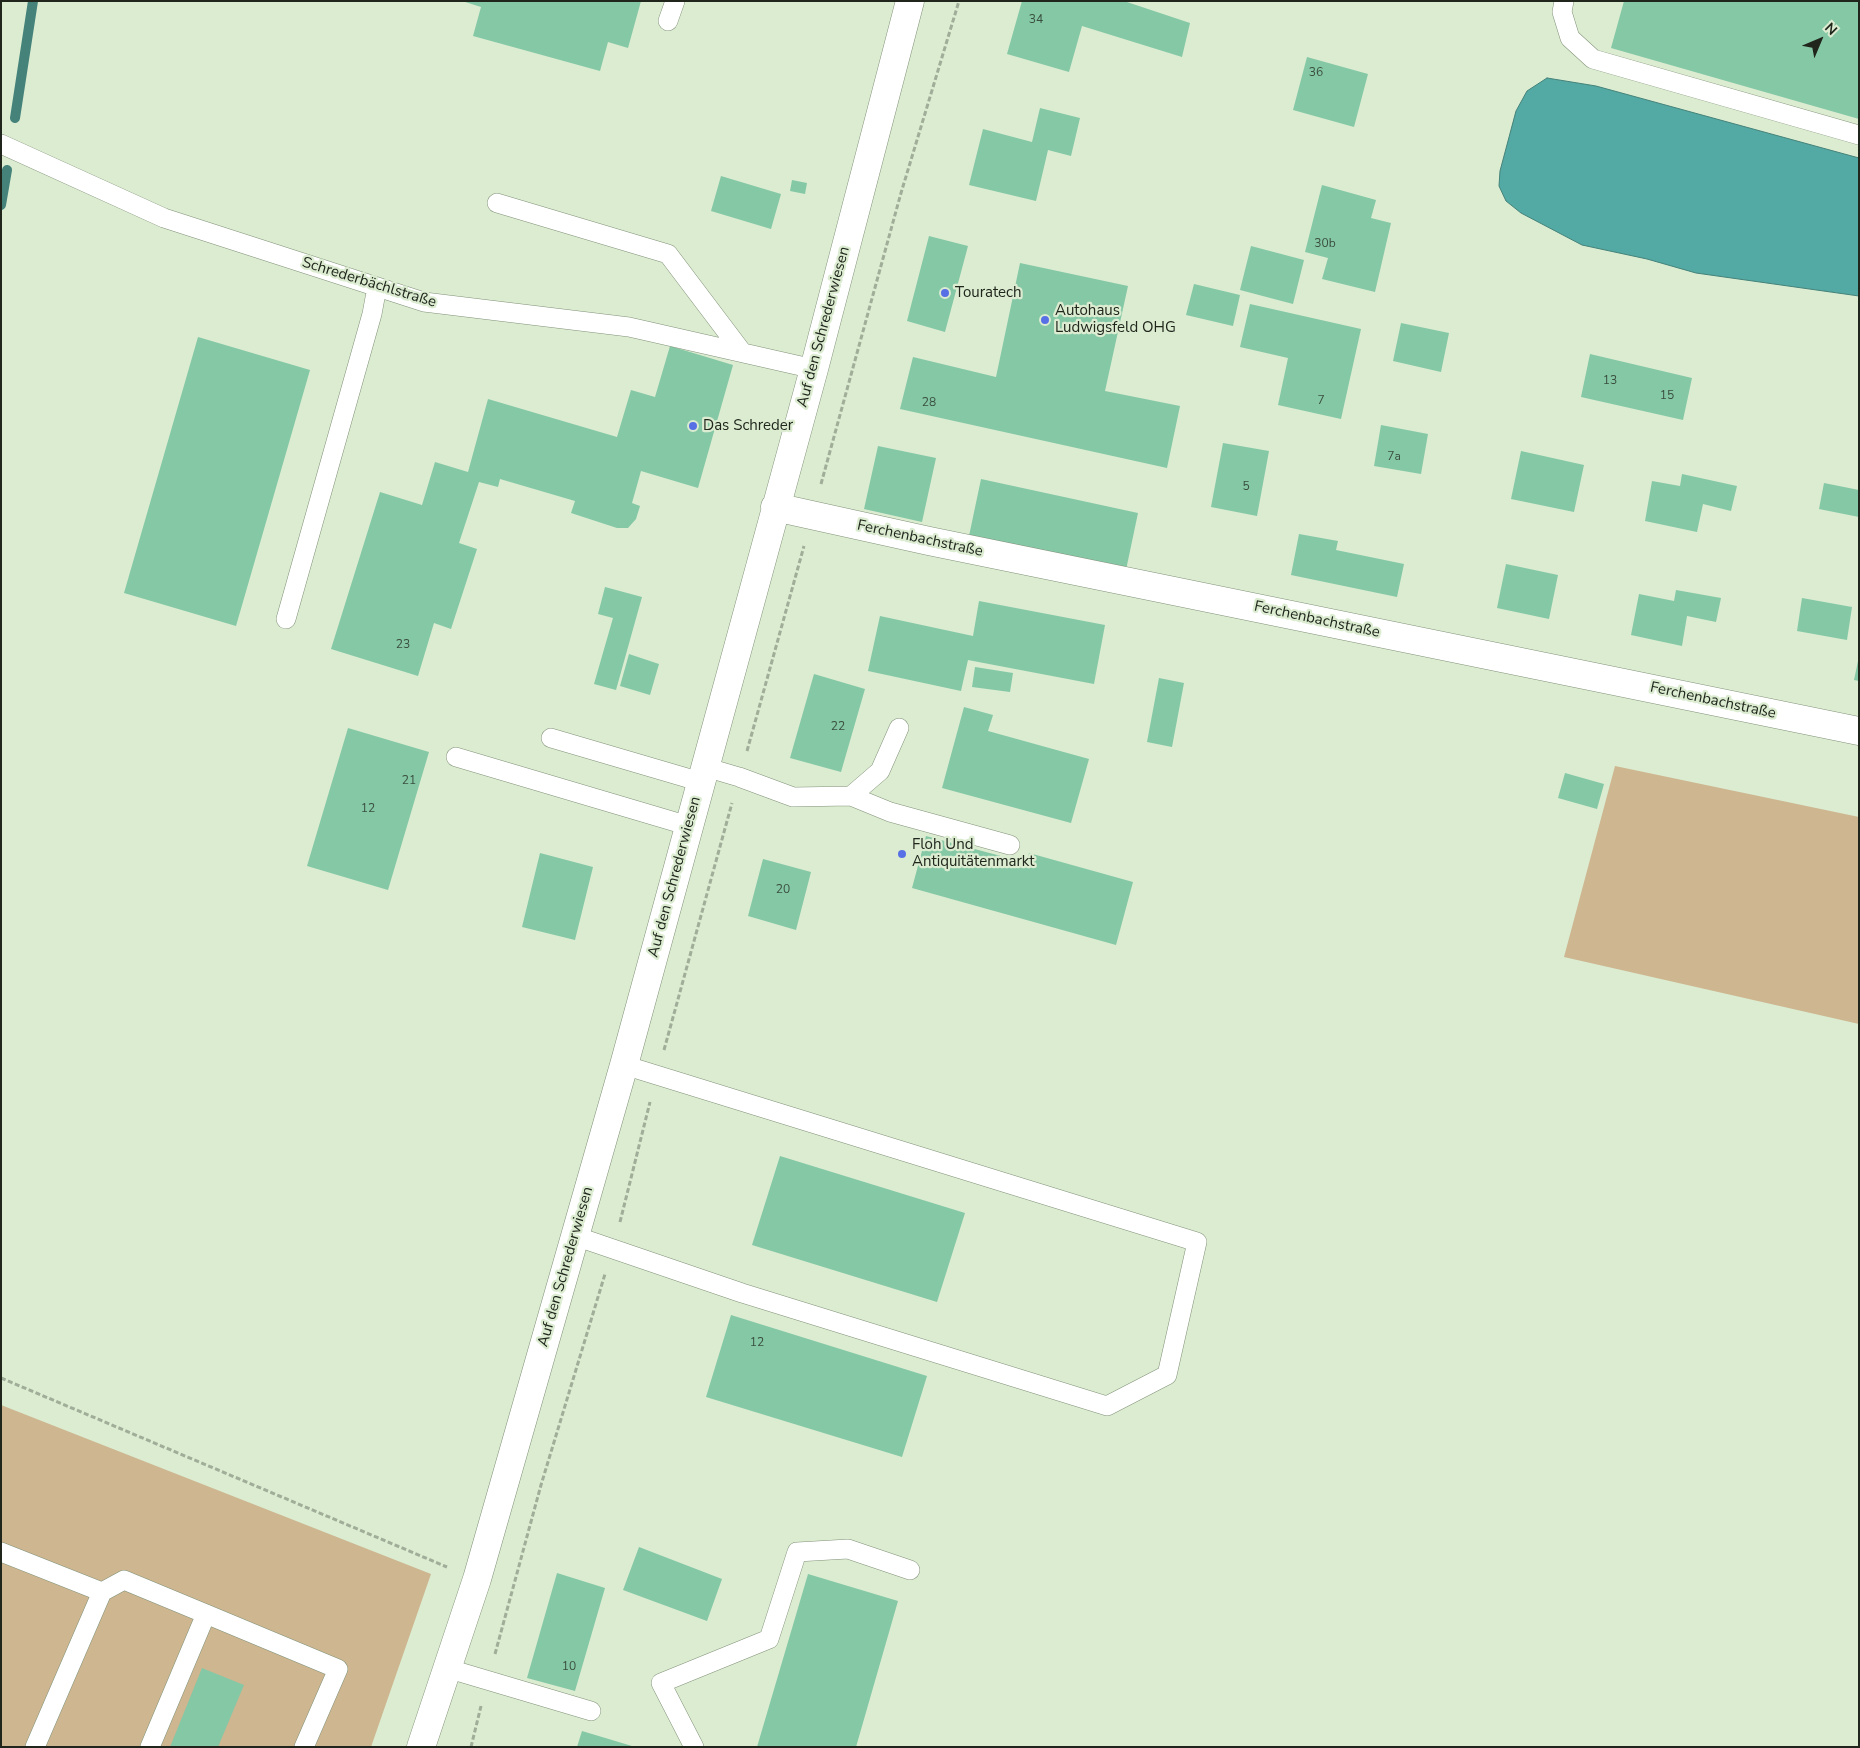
<!DOCTYPE html>
<html>
<head>
<meta charset="utf-8">
<style>
  body { margin:0 }
  #map { position:relative; width:1860px; height:1748px; overflow:hidden; background:#dbecd1; font-family:"Nunito Sans",sans-serif }
  canvas { display:block }
  .frame { position:absolute; inset:0; border:2px solid #20261c; pointer-events:none }
  .north { position:absolute; left:1795px; top:15px; width:50px; height:50px; -webkit-text-stroke:4px #dbecd1; paint-order:stroke; rotate:45deg; font-size:14px; font-weight:700; line-height:20px; text-align:center; color:#20261c }
  .north::after { content:''; display:block; margin:auto; width:18px; height:22px; background:#20261c; clip-path:polygon(50% 0,100% 100%,50% 72%,0 100%) }
</style>
</head>
<body>
<div id="map">
<canvas width="1860" height="1748"></canvas>
<div class="frame"></div>
<div class="north">N</div>
</div>
<script>
const g = document.querySelector('canvas').getContext('2d');
g.lineJoin = 'round';
function paint(path, color) { g.fillStyle = color; g.fill(path, 'evenodd'); }
const poly = rows => new Path2D(rows.map(r => 'M' + r).join(''));
function strokePath(path, color, width, dash) { g.strokeStyle = color; g.lineWidth = width; g.lineCap = dash ? 'butt' : 'round'; g.setLineDash(dash || []); g.stroke(path); }
function label(font, color, halo, rows, align = 'center') {
  g.font = font + ' "Nunito Sans",sans-serif'; g.lineWidth = 4.5; g.setLineDash([]); g.textBaseline = 'middle'; g.strokeStyle = halo; g.fillStyle = color; for (const [text, x, y, turn = 0] of rows) {
    g.save(); g.translate(x, y); g.rotate((+turn || 0) * Math.PI / 180); g.textAlign = isNaN(turn) ? turn : align; if (halo) g.strokeText(text, 0, 0); g.fillText(text, 0, 0); g.restore();
  }
}
paint(poly([
  [1615,766,1859,817,1859,1024,1564,957],
  [1,1405,431,1574,371,1747,1,1747]
]), '#cdb690');
const water = poly([
  [1547,78,1596,86,1859,158,1859,296,1696,273,1647,259,1582,245,1521,213,1506,201,1499,186,1500,171,1516,111,1527,91,1547,78]
]);
paint(water, '#53a9a3');
strokePath(water, '#44827a', 1);
strokePath(poly([
  [15,118,33,1],
  [1,205,7,170]
]), '#44827a', 10);
paint(poly([
  [462,1,641,1,628,48,608,42,600,71,473,36,481,7],
  [1022,1,1124,1,1190,23,1182,57,1082,26,1069,72,1007,54],
  [1624,1,1859,1,1859,119,1611,48],
  [1307,57,1368,74,1354,127,1293,110],
  [1040,108,1080,118,1071,156,1048,150,1036,201,969,185,983,129,1032,142],
  [721,176,781,194,771,229,711,211],
  [792,180,807,183,805,194,790,191],
  [1322,185,1376,200,1371,218,1391,223,1375,292,1322,279,1328,258,1305,252],
  [929,236,968,246,945,332,907,321],
  [1251,246,1304,260,1293,304,1240,290],
  [1020,263,1128,286,1105,391,1180,406,1167,468,900,409,913,357,996,377],
  [1194,284,1240,295,1233,326,1186,315],
  [1250,304,1361,329,1341,419,1278,405,1288,358,1240,347],
  [1401,323,1449,333,1441,372,1393,361],
  [198,337,310,370,236,626,124,593],
  [670,346,733,365,698,488,641,471,632,503,640,506,636,519,628,528,617,528,571,513,575,501,500,479,498,487,479,482,459,543,477,549,451,629,434,623,418,676,331,649,380,492,422,505,435,462,468,472,488,399,617,437,631,390,655,397],
  [1590,354,1692,378,1683,420,1581,397],
  [1381,425,1428,434,1421,474,1374,466],
  [1223,443,1269,451,1257,516,1211,507],
  [878,446,936,458,922,522,864,509],
  [1521,451,1584,465,1574,512,1511,499],
  [1682,474,1737,486,1731,511,1703,504,1697,532,1645,521,1652,481,1680,486],
  [981,479,1138,513,1126,570,969,536],
  [1824,483,1859,490,1859,517,1819,509],
  [1299,534,1338,541,1336,550,1404,564,1397,597,1291,575],
  [1506,564,1558,575,1549,619,1497,608],
  [605,587,642,597,616,690,594,684,613,618,598,614],
  [1676,590,1721,598,1716,622,1687,616,1682,646,1631,635,1639,594,1674,601],
  [1802,598,1852,607,1847,640,1797,631],
  [979,601,1105,625,1094,684,968,660,961,691,868,671,880,616,973,636],
  [629,654,659,664,650,695,620,686],
  [1858,661,1859,661,1859,681,1854,680],
  [975,667,1013,673,1010,692,972,687],
  [814,674,865,689,841,772,790,758],
  [1159,678,1184,683,1172,747,1147,742],
  [964,707,993,715,988,731,1089,759,1071,823,942,788],
  [348,728,429,752,388,890,307,866],
  [1565,773,1604,784,1597,809,1558,798],
  [926,836,1027,863,1029,853,1133,882,1116,945,912,888],
  [540,853,593,867,575,940,522,927],
  [763,859,811,872,796,930,748,916],
  [780,1156,965,1213,937,1302,752,1245],
  [731,1315,927,1376,902,1457,706,1397],
  [639,1547,722,1579,707,1621,623,1590],
  [557,1573,605,1588,575,1691,527,1678],
  [808,1574,898,1601,856,1747,757,1747],
  [202,1668,244,1685,218,1747,170,1747],
  [582,1731,632,1746,632,1747,577,1747]
]), '#85c8a6');
const lane = poly([
  [1564,1,1562,12,1570,38,1593,59,1859,135],
  [668,21,675,1],
  [1,144,164,218,424,302,629,327,814,369],
  [497,203,668,254,742,352],
  [286,619,372,314,377,287],
  [551,738,701,782],
  [456,757,689,826],
  [705,767,739,777,793,797,851,796,880,771,899,728],
  [851,796,890,812,1010,845],
  [575,1236,742,1293,1107,1406,1167,1375,1197,1242,624,1065],
  [1,1552,102,1592],
  [206,1614,338,1669,304,1747],
  [446,1668,591,1711],
  [35,1747,102,1592,124,1580,206,1614,150,1747],
  [694,1747,661,1683,769,1639,797,1552,848,1549,910,1570]
]);
const street = poly([
  [775,507,929,541,1859,731],
  [421,1747,477,1579,624,1065,814,369,910,1]
]);
strokePath(lane, '#829279', 20);
strokePath(street, '#829279', 29);
strokePath(poly([
  [821,484,901,193,959,1],
  [747,751,804,546],
  [664,1050,732,803],
  [620,1222,650,1102],
  [1,1378,447,1567],
  [495,1654,541,1485,605,1274],
  [471,1747,481,1706]
]), '#a0ad98', 3, [5, 2.5]);
strokePath(lane, '#fff', 19);
strokePath(street, '#fff', 28);
for (const [x, y, r, color] of [
  [945,293,5,"#5870e6"],
  [1045,320,5,"#5870e6"],
  [693,426,5,"#5870e6"],
  [902,854,5,"#5870e6"]
]) { const dot = new Path2D(); dot.arc(x, y, r, 0, 2 * Math.PI); g.fillStyle = color; g.fill(dot); strokePath(dot, '#dbecd1', 2); }
label('12px', '#394e3e', null, [
  ["34",1036,20],
  ["36",1316,73],
  ["30b",1325,244],
  ["13",1610,381],
  ["15",1667,396],
  ["7",1321,401],
  ["28",929,403],
  ["7a",1394,457],
  ["5",1246,487],
  ["23",403,645],
  ["22",838,727],
  ["21",409,781],
  ["12",368,809],
  ["20",783,890],
  ["12",757,1343],
  ["10",569,1667]
]);
label('15px', '#20261c', '#dbecd1', [
  ["Schrederbächlstraße",369,283,17],
  ["Auf den Schrederwiesen",824,327,-75],
  ["Ferchenbachstraße",920,539,12],
  ["Ferchenbachstraße",1317,620,12],
  ["Ferchenbachstraße",1713,701,12],
  ["Auf den Schrederwiesen",675,877,-75],
  ["Auf den Schrederwiesen",566,1267,-74]
]);
label('15px', '#20261c', '#dbecd1', [
  ["Touratech",955,293],
  ["Autohaus",1055,311],
  ["Ludwigsfeld OHG",1055,328],
  ["Das Schreder",703,426],
  ["Floh Und",912,845],
  ["Antiquitätenmarkt",912,862]
], 'left');
</script>
</body>
</html>
